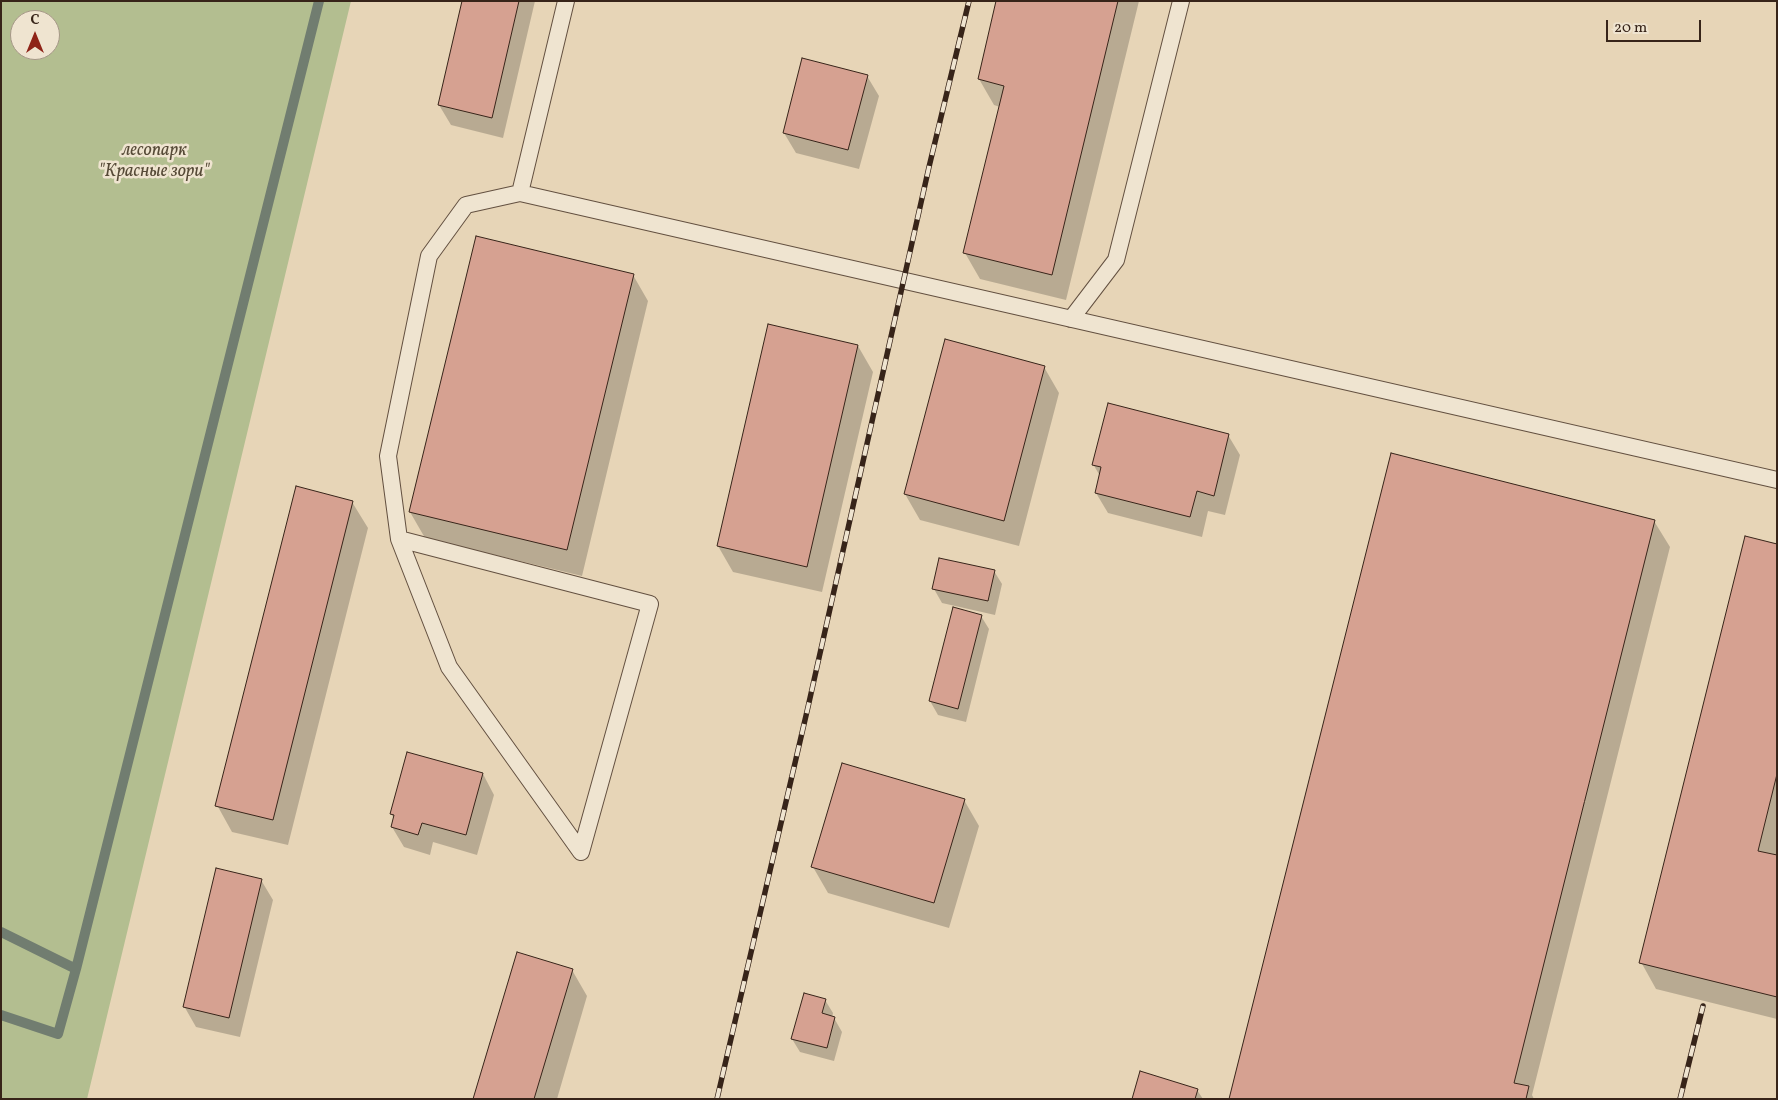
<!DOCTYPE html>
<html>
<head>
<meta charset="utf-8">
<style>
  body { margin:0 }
  #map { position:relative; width:1778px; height:1100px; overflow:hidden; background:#e7d5b7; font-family:Vollkorn,serif }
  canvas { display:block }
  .frame { position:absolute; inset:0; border:2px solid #372419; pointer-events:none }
  .north { position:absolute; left:10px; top:10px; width:50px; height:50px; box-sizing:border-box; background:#efe4d0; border:1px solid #a59787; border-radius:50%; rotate:0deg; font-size:14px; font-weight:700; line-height:20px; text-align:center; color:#372419 }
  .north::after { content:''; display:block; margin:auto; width:18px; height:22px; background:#8f2418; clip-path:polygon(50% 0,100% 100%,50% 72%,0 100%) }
  .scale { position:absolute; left:1606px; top:20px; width:95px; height:22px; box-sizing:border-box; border:2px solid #372419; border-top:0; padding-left:6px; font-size:15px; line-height:18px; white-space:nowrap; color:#372419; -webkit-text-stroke:4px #efe4d0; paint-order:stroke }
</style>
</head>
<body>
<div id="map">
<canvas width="1778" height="1100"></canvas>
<div class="frame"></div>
<div class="north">С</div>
<div class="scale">20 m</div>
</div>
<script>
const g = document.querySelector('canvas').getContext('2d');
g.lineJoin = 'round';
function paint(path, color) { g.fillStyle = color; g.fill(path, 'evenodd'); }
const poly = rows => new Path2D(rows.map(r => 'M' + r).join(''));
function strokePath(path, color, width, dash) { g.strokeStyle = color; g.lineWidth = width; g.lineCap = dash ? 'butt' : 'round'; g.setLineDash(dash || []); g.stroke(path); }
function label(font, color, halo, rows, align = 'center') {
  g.font = font + ' Vollkorn,serif'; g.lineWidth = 5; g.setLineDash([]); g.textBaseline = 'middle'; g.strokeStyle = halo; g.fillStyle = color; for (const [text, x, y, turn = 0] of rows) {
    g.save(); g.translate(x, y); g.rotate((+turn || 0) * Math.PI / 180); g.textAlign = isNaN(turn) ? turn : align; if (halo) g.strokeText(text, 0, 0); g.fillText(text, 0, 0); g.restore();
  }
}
paint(poly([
  [1,1,351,1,87,1099,1,1099],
  [20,20,50,20,50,50,20,50]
]), '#b3be90');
paint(poly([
  [463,1,535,1,503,138,451,125,439,105],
  [998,1,1139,1,1066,300,980,279,965,253,1000,107,994,105,979,79],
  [867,76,879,96,859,169,796,153,784,133],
  [633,275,648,301,582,576,425,538,410,512],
  [858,346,873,372,822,592,733,572,718,546],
  [1044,367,1059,393,1019,546,920,520,905,494],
  [1228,435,1240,455,1225,515,1208,511,1202,537,1108,513,1096,493,1100,476,1093,464],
  [352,502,368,528,288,845,232,832,217,805],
  [1654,521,1670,547,1532,1095,1534,1099,1230,1099],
  [1777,546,1777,1019,1656,989,1641,962],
  [994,571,1002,584,995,615,942,603,934,589],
  [981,616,989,629,966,722,938,715,930,701],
  [483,774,494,795,477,855,433,842,430,855,404,847,392,827,394,819,391,813],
  [964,800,979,826,949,928,828,893,813,867],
  [261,880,273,900,240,1037,196,1027,184,1006],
  [572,970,587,996,557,1099,474,1099],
  [825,1000,833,1013,832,1018,834,1018,842,1032,834,1061,800,1052,792,1039],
  [1197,1090,1203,1099,1133,1099]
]), '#0003');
strokePath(poly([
  [1,932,76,969,319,1],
  [1,1015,58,1034,76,969]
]), '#717d70', 10);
const building = poly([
  [462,1,519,1,492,118,438,105,462,1],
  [996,1,1118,1,1052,275,963,253,1004,86,978,79,996,1],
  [802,58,868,75,848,150,783,133,802,58],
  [476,236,634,274,567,550,409,512,476,236],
  [768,324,858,345,807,567,717,546,768,324],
  [945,339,1045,366,1004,521,904,494,945,339],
  [1108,403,1229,434,1214,496,1197,491,1190,517,1095,493,1101,467,1092,465,1108,403],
  [1391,453,1655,520,1514,1083,1529,1086,1526,1099,1229,1099,1391,453],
  [296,486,353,501,273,820,215,806,296,486],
  [1745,536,1777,544,1777,774,1758,851,1777,855,1777,997,1639,963,1745,536],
  [939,558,995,570,988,601,932,589,939,558],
  [953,607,982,615,958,709,929,701,953,607],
  [407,752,483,773,466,835,422,823,418,835,391,827,394,815,390,814,407,752],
  [842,763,965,799,934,903,811,867,842,763],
  [216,868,262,879,229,1018,183,1007,216,868],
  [517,952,573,969,534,1099,473,1099,517,952],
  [804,993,826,999,822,1013,835,1017,827,1048,791,1039,804,993],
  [1140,1071,1198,1089,1195,1099,1132,1099,1140,1071]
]);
paint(building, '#d6a191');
strokePath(building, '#372419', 1);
const lane = poly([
  [566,1,520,193,1777,480],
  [520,193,466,205,429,256,388,456,399,539,449,667,581,852],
  [1071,319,1116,260,1181,1],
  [399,539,650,604,581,852]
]);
strokePath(lane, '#635040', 18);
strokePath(lane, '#efe4d0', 16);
const rail = poly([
  [717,1099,808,707,929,167,969,1],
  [1680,1099,1703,1006]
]);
strokePath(rail, '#372419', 5.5);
strokePath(rail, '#efe4d0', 4, [11]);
label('italic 18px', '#564a37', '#efe4d0', [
  ["лесопарк",154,152],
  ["\"Красные зори\"",154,173]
]);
</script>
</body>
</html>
